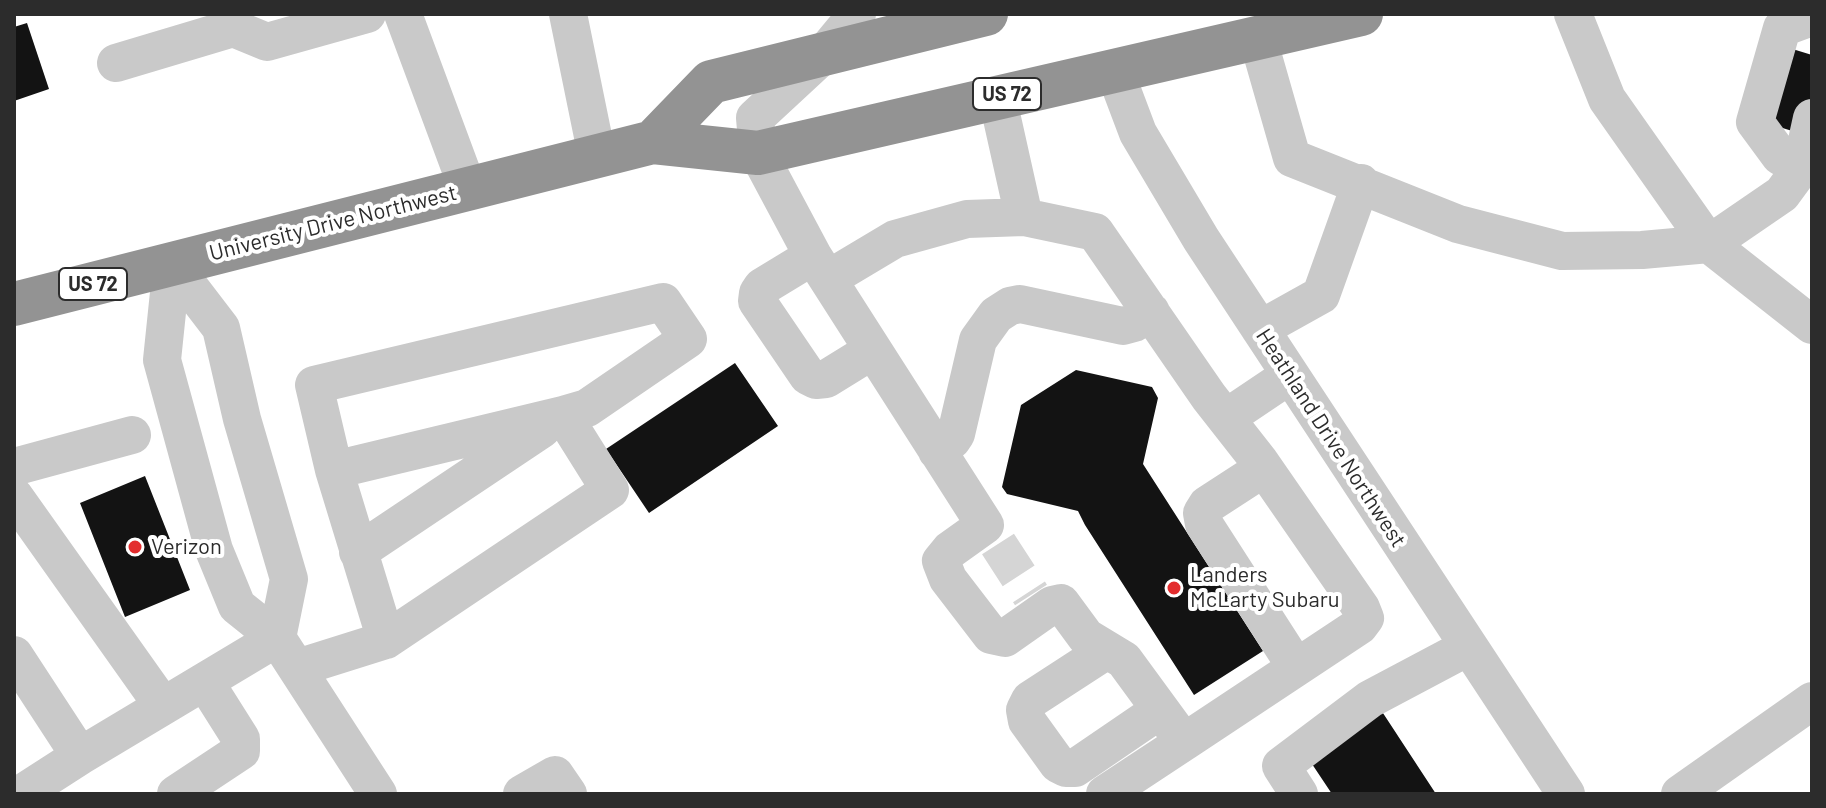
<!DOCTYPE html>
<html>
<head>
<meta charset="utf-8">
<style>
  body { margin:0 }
  #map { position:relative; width:1826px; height:808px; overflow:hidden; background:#fff; font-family:Barlow,sans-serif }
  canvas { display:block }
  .frame { position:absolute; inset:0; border:16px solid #2c2c2c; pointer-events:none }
</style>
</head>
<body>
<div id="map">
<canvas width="1826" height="808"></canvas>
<div class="frame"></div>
</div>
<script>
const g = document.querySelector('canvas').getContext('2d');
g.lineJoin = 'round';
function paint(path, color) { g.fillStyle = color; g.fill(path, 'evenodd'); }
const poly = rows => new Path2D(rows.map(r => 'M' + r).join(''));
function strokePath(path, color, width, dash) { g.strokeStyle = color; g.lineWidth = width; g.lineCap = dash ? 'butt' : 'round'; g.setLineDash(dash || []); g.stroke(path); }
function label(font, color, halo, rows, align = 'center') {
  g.font = font + ' Barlow,sans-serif'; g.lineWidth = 8; g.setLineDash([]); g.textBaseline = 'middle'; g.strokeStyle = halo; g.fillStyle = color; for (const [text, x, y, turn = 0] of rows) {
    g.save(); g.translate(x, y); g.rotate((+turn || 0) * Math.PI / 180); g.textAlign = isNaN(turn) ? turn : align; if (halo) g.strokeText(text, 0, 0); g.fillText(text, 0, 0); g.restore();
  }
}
paint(poly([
  [27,23,49,89,14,101,14,27],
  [1786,47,1812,55,1812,101,1802,134,1763,122],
  [735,363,778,426,649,513,606,449],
  [1076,370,1152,387,1158,398,1143,464,1263,651,1194,695,1085,525,1078,511,1007,494,1002,487,1021,405],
  [145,476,190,590,125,617,80,503],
  [1379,707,1436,794,1332,794,1306,755]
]), '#131313');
strokePath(poly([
  [998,544,1031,595]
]), '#d5d5d5', 38, [38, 19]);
strokePath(poly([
  [231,14,233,28,267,42,367,14],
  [403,14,468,189],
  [568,14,597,156],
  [857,14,823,55,755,118,758,153,813,256,985,525,950,550,941,561,948,579,991,635,1005,638,1052,605,1061,603,1086,637,1124,660,1184,742,1359,626,1365,618,1361,608,1260,462,1209,397,1095,232,1024,217,997,96],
  [1573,14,1607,99,1709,244,1812,325],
  [1812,17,1782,28,1755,122,1780,156,1801,168,1812,118],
  [1258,39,1292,158,1458,224,1562,251,1642,250,1709,244,1782,194,1801,168,1812,166],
  [116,63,233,28],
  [1115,72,1138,133,1201,239,1566,794],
  [813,256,762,287,758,293,757,301,808,376,816,380,826,379,873,350],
  [172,264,162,360,214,550,237,606,277,638,378,794],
  [828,279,895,239,967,219,1024,217],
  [1260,329,1321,295,1361,183],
  [1226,418,1290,375],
  [937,451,952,440,956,434,978,340,996,315,1010,306,1020,304,1123,326,1134,323,1151,312],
  [14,467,132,435],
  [1264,468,1207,505,1202,513,1204,524,1296,667],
  [334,470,386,640],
  [14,496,163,706],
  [358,552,542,429],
  [1107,650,1030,700,1025,710,1027,721,1058,764,1066,768,1075,768,1160,710],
  [14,655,80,756,277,638,289,579,242,419,221,328,172,264],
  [297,668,386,640,610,490,563,415,587,408,688,339,663,302,314,385,334,470,563,415],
  [21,794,80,756],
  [176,794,241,751,241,739,205,682],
  [522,794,555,775,568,794],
  [1105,794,1184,742],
  [1299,794,1281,766,1370,699,1468,647],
  [1680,794,1812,701]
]), '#c9c9c9', 38);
strokePath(poly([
  [653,142,711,82,986,14],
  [14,304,653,142,758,153,1361,14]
]), '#939393', 44);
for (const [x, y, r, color] of [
  [135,547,8,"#e32d2e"],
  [1174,588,8,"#e32d2e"]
]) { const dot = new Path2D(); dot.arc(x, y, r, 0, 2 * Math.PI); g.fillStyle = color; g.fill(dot); strokePath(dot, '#fff', 3); }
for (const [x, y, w] of [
  [1007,94,68],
  [93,284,68]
]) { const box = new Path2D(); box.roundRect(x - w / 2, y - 16, w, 32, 6); g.fillStyle = '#fff'; g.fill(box); strokePath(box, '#2c2c2c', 2); }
label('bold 20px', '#2c2c2c', null, [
  ["US 72",1007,94],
  ["US 72",93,284]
]);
label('22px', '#2c2c2c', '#fff', [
  ["University Drive Northwest",333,223,-14],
  ["Heathland Drive Northwest",1331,438,57]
]);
label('22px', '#2c2c2c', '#fff', [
  ["Verizon",151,547],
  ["Landers",1190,575],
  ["McLarty Subaru",1190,600]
], 'left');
</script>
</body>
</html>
